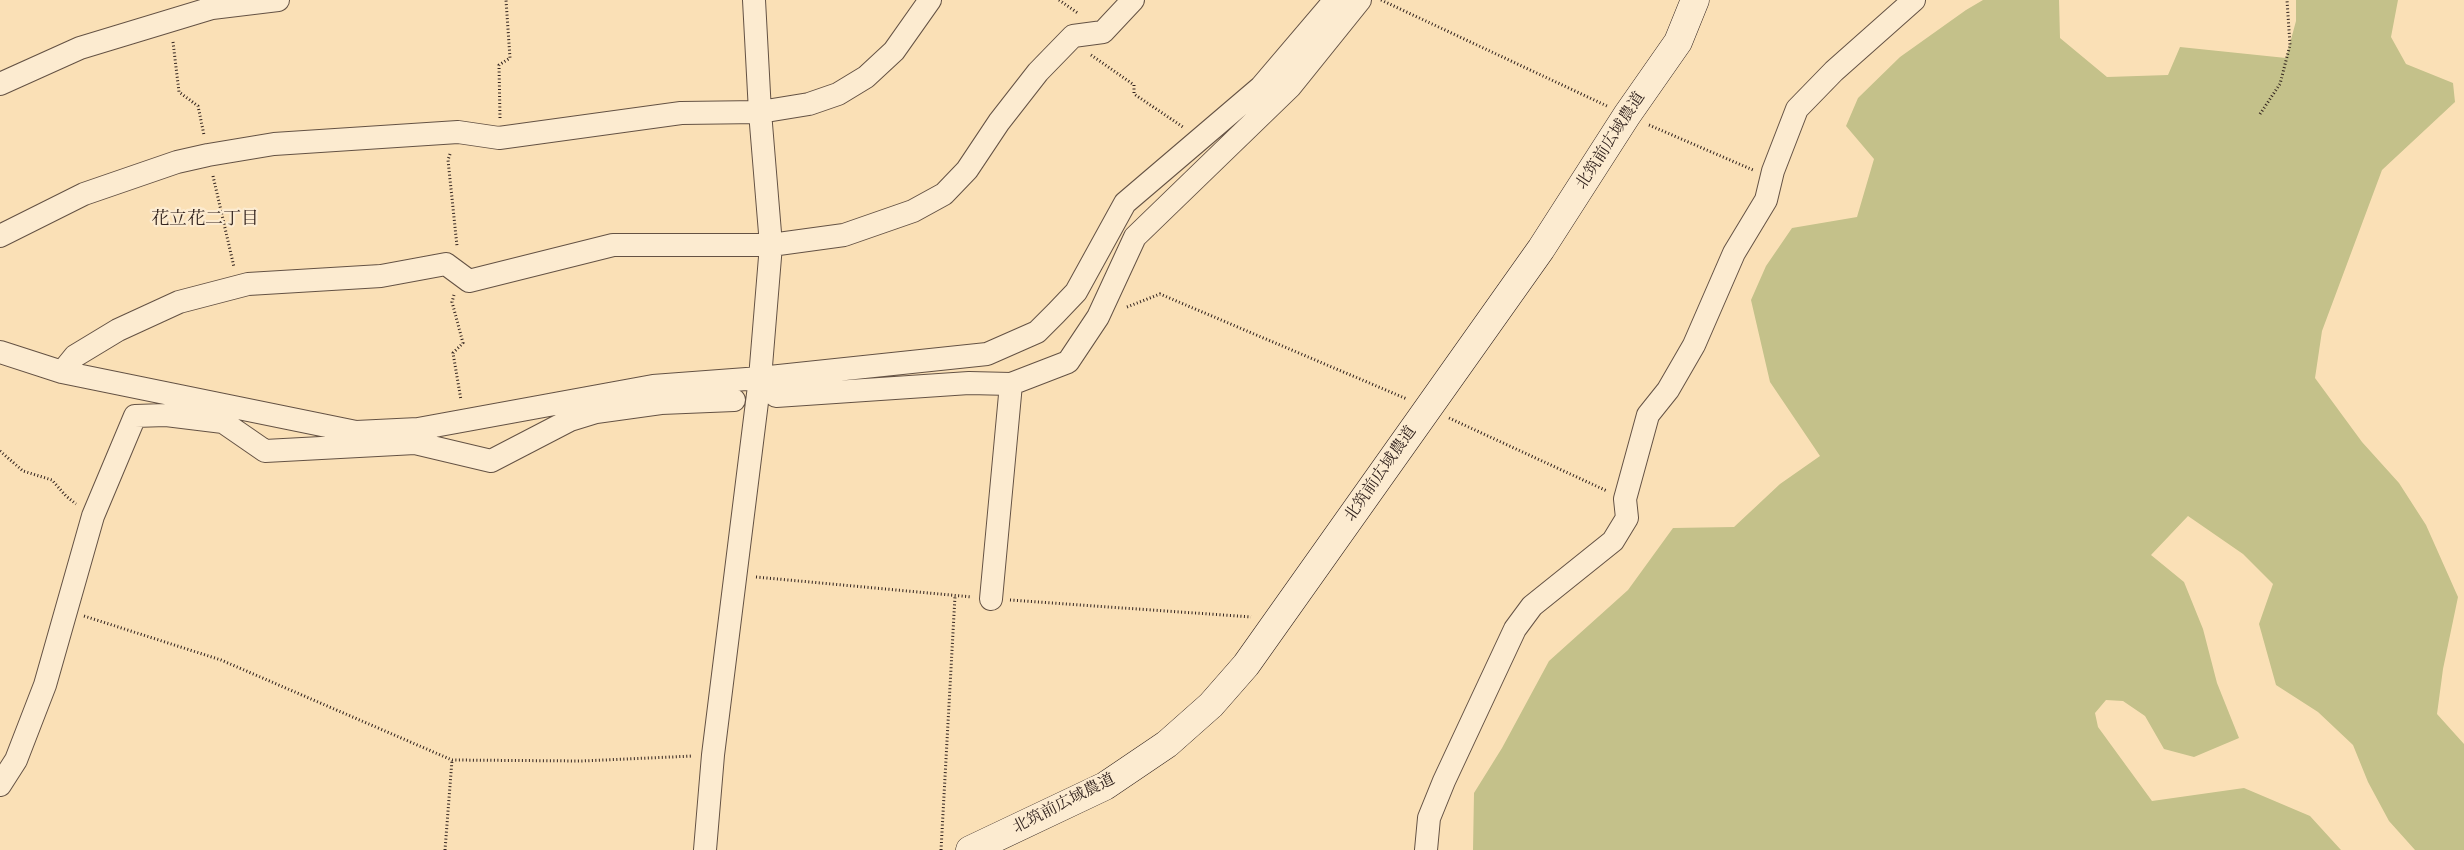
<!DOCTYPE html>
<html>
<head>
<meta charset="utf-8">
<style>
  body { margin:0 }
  canvas { display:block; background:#fae0b6 }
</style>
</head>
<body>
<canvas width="2464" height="850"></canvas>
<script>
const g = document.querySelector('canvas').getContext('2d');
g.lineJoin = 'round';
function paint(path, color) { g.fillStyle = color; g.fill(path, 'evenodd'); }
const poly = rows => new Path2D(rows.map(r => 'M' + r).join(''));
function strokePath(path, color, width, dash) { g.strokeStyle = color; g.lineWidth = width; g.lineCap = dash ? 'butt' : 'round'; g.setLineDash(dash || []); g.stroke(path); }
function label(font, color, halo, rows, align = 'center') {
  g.font = font + ' "Libre Bodoni","Noto Serif JP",serif'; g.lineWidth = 4.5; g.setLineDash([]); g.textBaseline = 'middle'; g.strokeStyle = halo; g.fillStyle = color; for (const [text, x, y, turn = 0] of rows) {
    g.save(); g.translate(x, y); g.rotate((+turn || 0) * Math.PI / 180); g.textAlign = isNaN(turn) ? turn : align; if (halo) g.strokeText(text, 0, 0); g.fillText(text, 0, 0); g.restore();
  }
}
paint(poly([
  [1983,0,2059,0,2060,38,2107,77,2168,75,2180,47,2286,58,2296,21,2296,0,2398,0,2391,37,2406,64,2453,83,2455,102,2382,170,2322,331,2315,378,2362,442,2399,483,2426,525,2458,597,2443,669,2437,714,2464,744,2464,850,2415,850,2389,821,2368,782,2353,745,2318,712,2276,685,2259,624,2273,584,2243,554,2188,516,2151,555,2184,582,2203,629,2217,683,2239,738,2194,757,2164,749,2145,716,2123,701,2106,700,2095,713,2098,727,2152,801,2244,788,2310,816,2341,850,1473,850,1474,793,1502,748,1549,661,1628,590,1673,528,1734,527,1780,484,1820,456,1770,382,1751,300,1766,266,1792,228,1857,217,1874,159,1846,126,1858,98,1900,57,1966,10]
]), '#c4c18a');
const street = poly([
  [0,84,80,48,212,8,278,0],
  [0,236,84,194,177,162,208,155,274,144,458,132,499,138,681,113,760,112,809,104,838,94,866,77,894,51,930,0],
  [0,352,62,372,356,432,418,429,653,386,760,378,987,354,1037,332,1056,313,1076,292,1125,203,1261,87,1335,0],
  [62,372,75,356,118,330,179,302,248,284,381,276,446,264,469,281,613,245,771,245,844,235,913,211,944,194,967,170,999,122,1038,72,1073,36,1103,32,1133,0],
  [776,396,969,383,1011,384,1068,362,1098,317,1135,237,1290,87,1360,0],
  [991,599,1011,384],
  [0,785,16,760,45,685,93,516,135,416,166,415,223,422,265,451,415,443,491,461,570,420,596,412,661,403,734,400],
  [705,850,713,755,760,378,771,245,760,112,754,0],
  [1426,850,1429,818,1444,781,1515,629,1532,606,1613,541,1627,518,1625,499,1648,415,1668,390,1694,345,1734,253,1766,200,1773,171,1797,109,1834,71,1914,0]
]);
const secondary = poly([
  [970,850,1105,786,1167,744,1211,705,1246,665,1541,249,1627,115,1678,42,1695,0]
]);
strokePath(street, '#645244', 24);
strokePath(secondary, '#32231e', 29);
strokePath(poly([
  [1059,0,1079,14],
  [1381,0,1607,106],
  [173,42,179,92,198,106,204,135],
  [1091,55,1134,85,1134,94,1183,127],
  [2260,114,2280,84,2290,45,2287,0],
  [500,118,499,65,510,58,506,0],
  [1649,125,1753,170],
  [450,154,448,160,457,246],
  [213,176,234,267],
  [454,295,452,302,463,343,453,353,461,400],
  [1127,307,1160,294,1407,399],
  [1449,418,1607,491],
  [0,451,23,471,52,480,66,496,76,504],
  [756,577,972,597],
  [1010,600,1251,617],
  [84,616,221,660,452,760,582,761,693,756],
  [445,850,452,760],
  [941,850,955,596]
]), '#32231e', 3, [1, 2.5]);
strokePath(street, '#fcebd0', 22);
strokePath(secondary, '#fcebd0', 28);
label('16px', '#32231e', '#fcebd0', [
  ["北筑前広域農道",1611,141,-57],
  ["北筑前広域農道",1381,474,-55],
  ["北筑前広域農道",1064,804,-27]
]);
label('18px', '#32231e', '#fcebd0', [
  ["花立花二丁目",205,220]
]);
</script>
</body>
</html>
